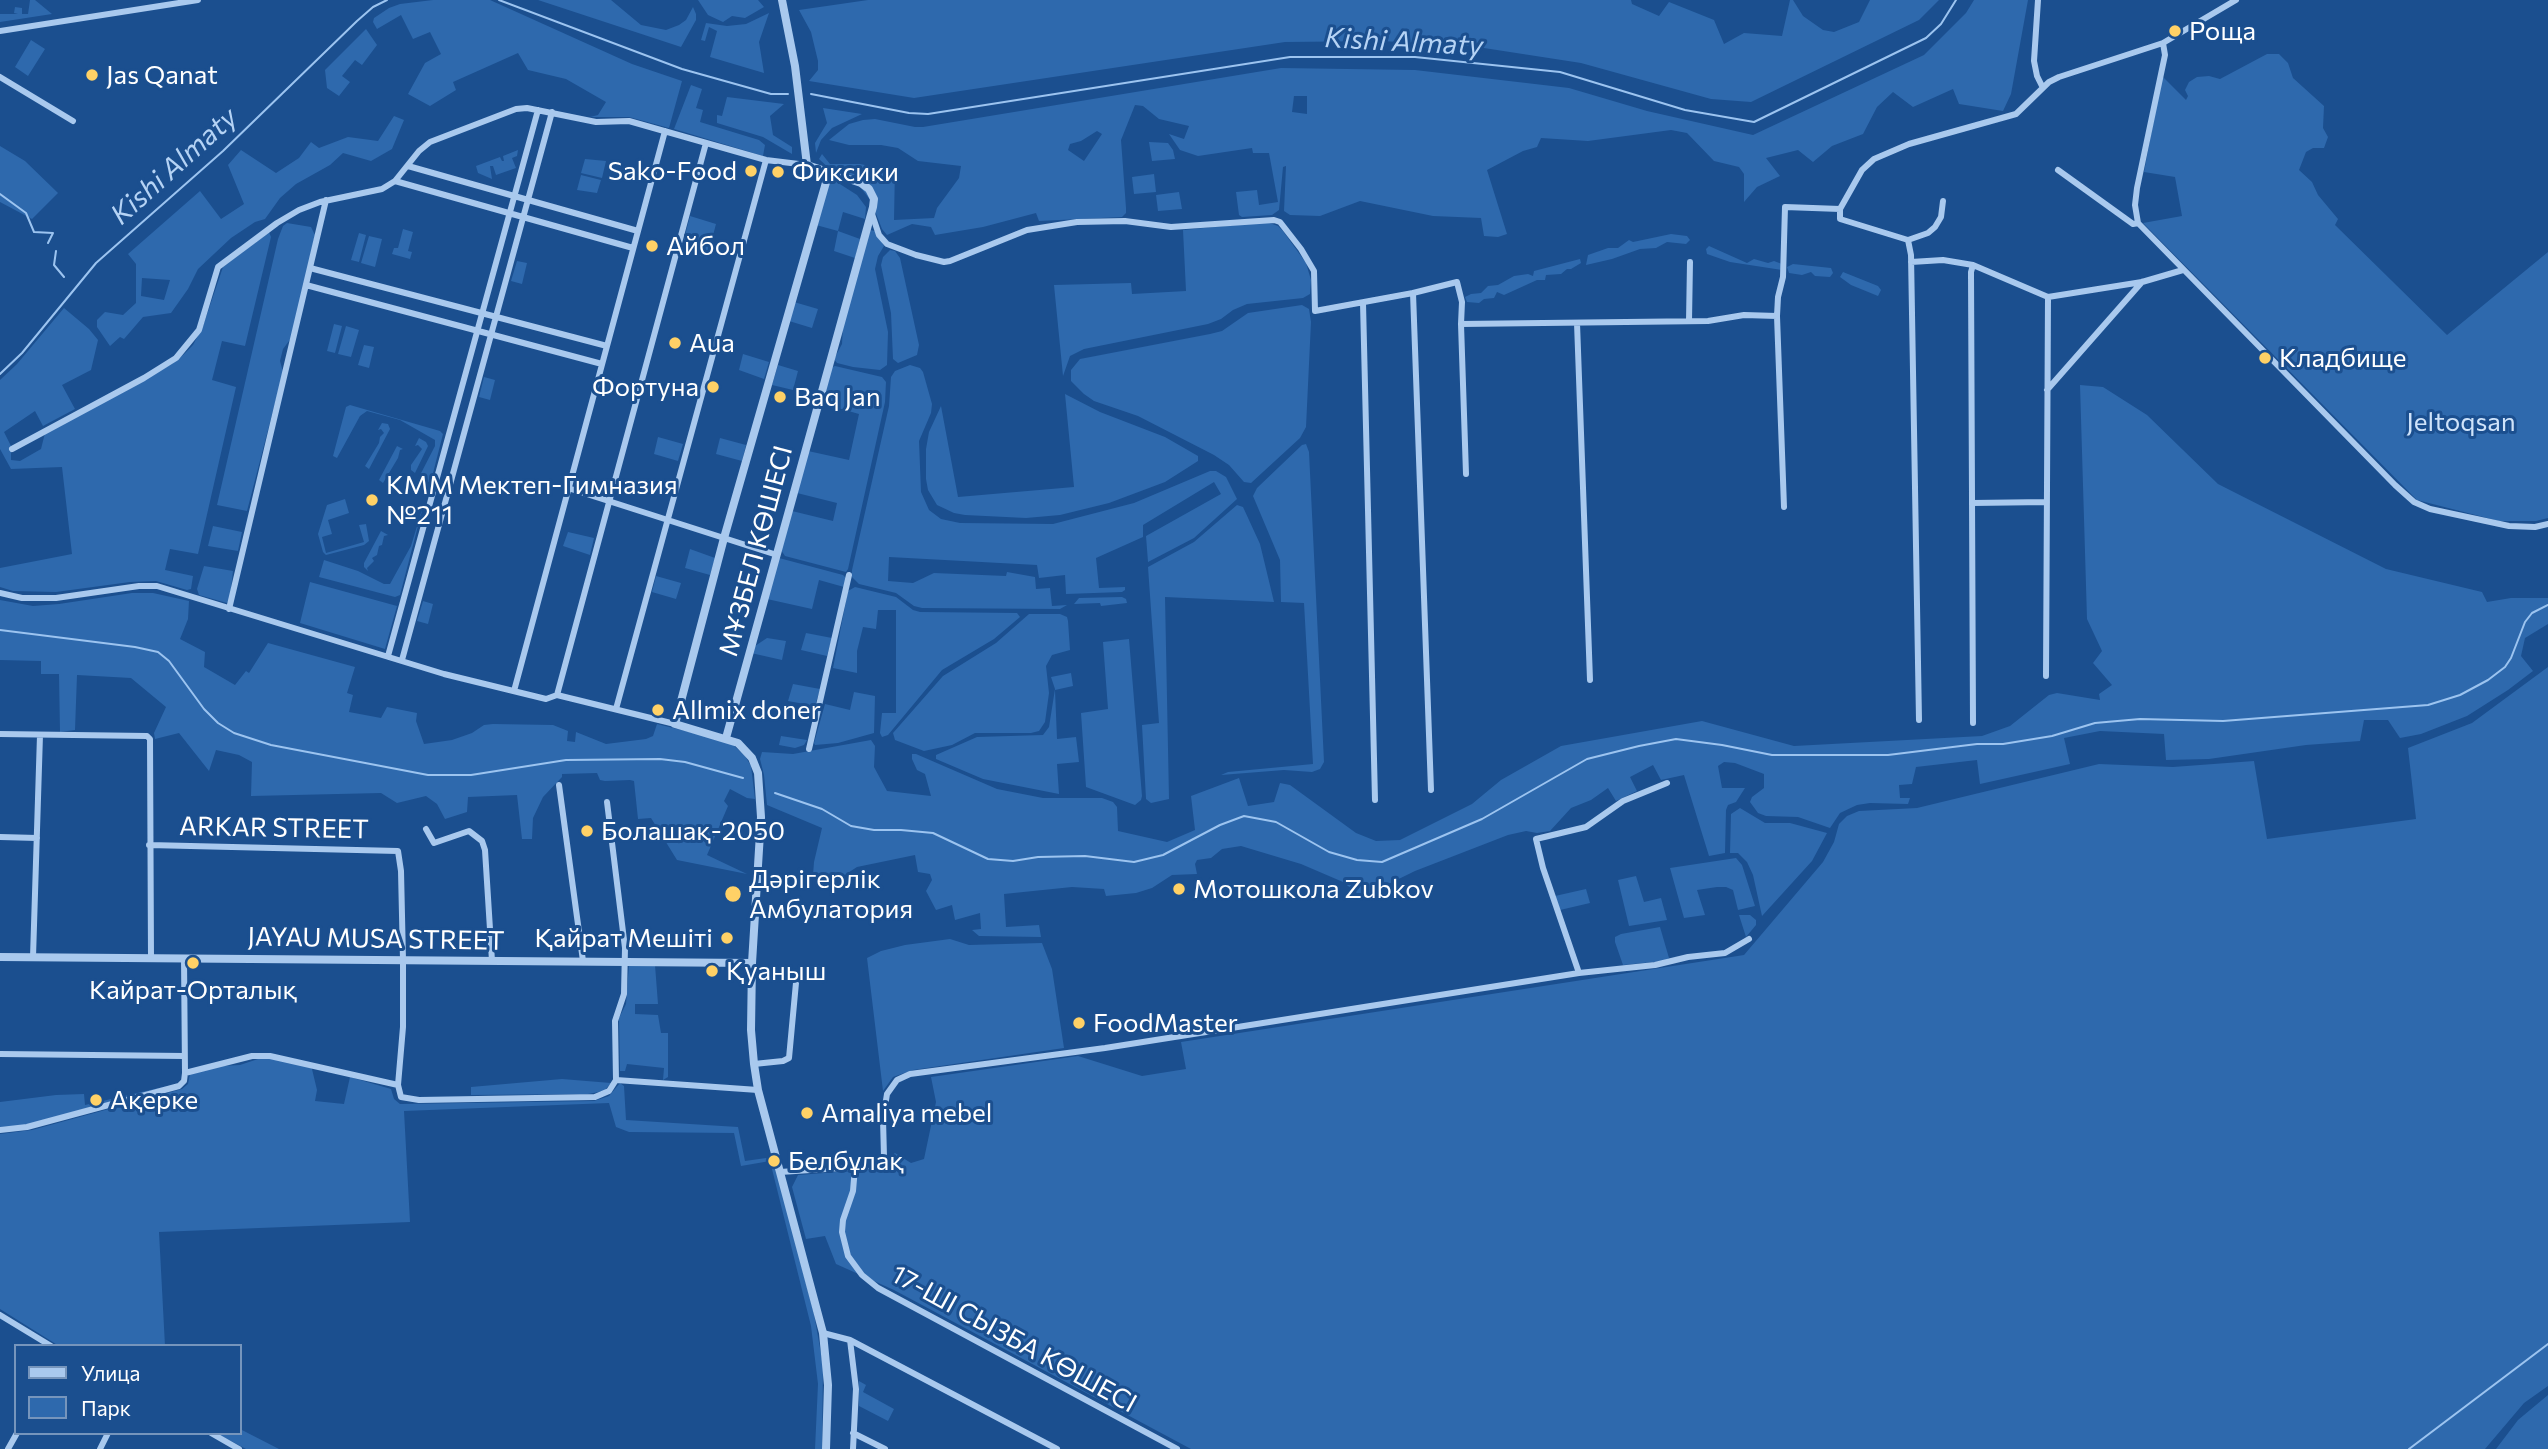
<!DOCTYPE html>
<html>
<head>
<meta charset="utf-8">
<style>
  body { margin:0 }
  #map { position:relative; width:2548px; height:1449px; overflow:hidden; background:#1b4f8f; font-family:Commissioner,sans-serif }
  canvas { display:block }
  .legend { position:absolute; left:14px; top:1344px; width:228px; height:91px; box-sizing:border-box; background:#1b4f8f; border:2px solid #7695bc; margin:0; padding:9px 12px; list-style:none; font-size:21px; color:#fff }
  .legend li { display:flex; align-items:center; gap:14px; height:35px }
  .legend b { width:35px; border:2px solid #7695bc }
</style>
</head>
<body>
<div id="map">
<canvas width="2548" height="1449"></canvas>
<ul class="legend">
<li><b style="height:9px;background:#a9c9ee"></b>Улица</li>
<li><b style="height:19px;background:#2e69ad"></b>Парк</li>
</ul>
</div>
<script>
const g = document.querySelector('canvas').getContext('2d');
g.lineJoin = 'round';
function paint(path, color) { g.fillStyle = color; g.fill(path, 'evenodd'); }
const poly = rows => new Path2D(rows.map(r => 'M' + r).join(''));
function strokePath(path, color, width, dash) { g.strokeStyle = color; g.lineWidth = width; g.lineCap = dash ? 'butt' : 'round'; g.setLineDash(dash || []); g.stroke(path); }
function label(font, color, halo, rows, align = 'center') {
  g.font = font + ' Commissioner,sans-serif'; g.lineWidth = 6; g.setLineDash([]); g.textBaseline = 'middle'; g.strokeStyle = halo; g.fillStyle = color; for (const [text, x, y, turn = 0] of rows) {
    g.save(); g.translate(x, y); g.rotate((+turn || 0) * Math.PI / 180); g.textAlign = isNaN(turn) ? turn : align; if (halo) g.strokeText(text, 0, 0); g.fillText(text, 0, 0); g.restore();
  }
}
paint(poly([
  [30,0,35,0,52,14,0,22,0,14,18,14,14,13,15,7,22,8,22,14,28,14],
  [433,0,490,0,632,64,682,81,669,128,629,117,590,117,598,115,606,102,566,79,528,70,518,53,453,82,456,90,430,106,408,94,425,63,441,54,430,32,413,39,401,15,377,29,373,22,374,18,389,8,400,4],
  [538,0,611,0,641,25,666,30,679,25,686,20,693,7,696,14,696,20,681,47],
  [698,0,758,0,764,7,745,18,732,16,723,22,708,15],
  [868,0,1631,0,1632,4,1659,16,1669,2,1714,20,1724,44,1744,33,1782,36,1790,0,1793,0,1803,16,1823,30,1834,32,1859,22,1870,0,1939,0,1919,20,1751,102,1711,99,1581,63,1471,46,1382,41,1285,42,914,98,809,81,818,70,818,61,811,32,799,10],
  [1974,0,2028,0,2011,94,2003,111,1959,104,1953,89,1913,107,1893,92,1877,107,1863,134,1832,146,1813,162,1798,150,1766,158,1780,176,1757,187,1744,202,1744,174,1739,167,1714,161,1687,133,1671,130,1588,141,1541,138,1537,147,1523,151,1487,170,1507,234,1498,237,1484,236,1481,218,1433,216,1360,201,1320,216,1290,215,1284,211,1286,166,1283,167,1279,210,1272,215,1242,217,1239,215,1236,192,1257,190,1259,205,1278,202,1269,153,1253,153,1252,148,1198,156,1180,150,1169,134,1184,139,1189,126,1159,119,1143,106,1135,105,1121,140,1126,208,1126,213,1122,217,1039,221,1036,213,983,227,935,235,931,227,912,224,887,235,882,229,871,201,861,188,856,176,831,170,819,159,822,154,830,164,860,164,890,170,895,167,894,220,934,218,937,208,959,178,961,166,918,161,898,148,881,145,849,145,829,140,849,124,863,120,875,119,915,127,923,127,1281,68,1415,70,1569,88,1647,111,1753,135,1924,55,1966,13],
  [1294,96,1307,96,1307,114,1292,112],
  [1097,131,1102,134,1084,161,1068,150,1070,144,1081,141],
  [769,13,759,42,764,73,710,57,717,31,709,27,705,41,701,40,706,23,727,26,746,24],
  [366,29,377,45,362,65,355,60,342,76,350,82,339,96,327,88,325,70],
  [31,40,45,49,28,76,15,67],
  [2267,54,2279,54,2288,63,2293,78,2324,106,2323,128,2328,137,2324,148,2313,148,2306,152,2299,170,2312,182,2318,195,2338,219,2335,225,2447,335,2548,252,2548,518,2536,521,2499,521,2417,500,2143,223,2182,216,2175,177,2144,172,2162,76,2186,100,2188,96,2185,90,2189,82,2197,77,2209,76,2220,79],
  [691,85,702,89,696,108,703,110,700,122,759,140,765,145,763,156,674,129],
  [727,97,784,104,770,116,773,135,792,147,792,154,763,137,717,123,717,115,722,116],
  [823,108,862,114,832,128,821,140,816,153,815,143,827,123],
  [394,116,404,120,392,149,371,161,343,153,330,165,296,184,280,198,265,219,255,222,231,238,198,269,188,289,171,313,143,317,124,339,120,337,110,346,97,327,97,320,105,312,123,315,136,303,136,264,128,254,200,191,221,219,244,204,228,165,241,150,276,173,299,158,311,142,319,148,348,137,378,141],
  [142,278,170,280,164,300,141,296],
  [1149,142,1168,143,1173,150,1175,159,1152,161],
  [0,146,25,161,58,193,32,219,0,202],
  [518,150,517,156,512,158,516,168,496,175,493,166,490,166,492,179,478,173,476,166,500,157,502,161,504,161,503,156],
  [585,159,606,161,602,178,581,173],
  [1154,174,1156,192,1134,194,1132,177],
  [581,175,601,180,597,193,577,190],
  [832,179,857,195,866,207,865,219,843,212,838,231,860,239,855,258,834,251,838,231,816,225,829,180],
  [1179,192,1182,209,1158,211,1156,195],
  [690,216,716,224,707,258,681,250],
  [1267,222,1278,226,1283,231,1306,263,1311,280,1310,294,1303,298,1247,304,1233,310,1221,319,1208,324,1084,349,1070,356,1063,376,1054,285,1131,283,1132,294,1186,291,1183,230],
  [287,223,311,227,315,235,292,337,283,349,280,361,283,372,247,511,217,505,278,239,283,226],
  [403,229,413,232,408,251,412,252,410,259,392,254,394,248,398,248],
  [870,230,875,231,884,246,878,256,875,269,888,332,887,365,880,370,853,367,837,363,834,359,842,344,843,325],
  [269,232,271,237,245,346,222,341,212,380,236,387,198,554,170,549,165,570,193,576,191,589,187,590,156,581,130,582,56,592,13,591,0,587,0,568,72,554,62,467,11,469,0,449,0,380,17,364,64,308,89,329,98,340,91,370,62,385,75,409,43,426,35,411,4,432,11,446,11,460,20,461,41,449,45,433,172,364,183,355,193,345,203,326,223,267],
  [359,233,366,235,359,262,351,260],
  [1671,234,1687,236,1690,240,1686,244,1667,242,1656,248,1640,249,1612,259,1586,265,1588,255,1608,248,1618,248,1629,240,1633,242],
  [369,236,382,239,375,267,361,263],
  [1709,246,1747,263,1754,259,1768,263,1774,261,1782,264,1782,270,1730,262,1707,254,1706,249],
  [890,250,895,251,900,258,919,345,917,355,898,363,893,359,891,313,881,265,883,257],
  [1580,259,1581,263,1571,269,1567,269,1561,274,1546,275,1545,280,1537,280,1504,295,1497,292,1494,298,1484,299,1479,303,1467,302,1465,297,1471,294,1481,293,1488,286,1498,285,1514,276,1528,274,1533,276,1534,271],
  [517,261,527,263,522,284,511,281],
  [1793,264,1831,268,1833,273,1830,277,1815,276,1811,272,1802,275,1789,273,1787,267],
  [1843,272,1878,286,1881,290,1878,296,1851,285,1840,277],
  [794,302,818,309,812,328,789,321],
  [1302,305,1309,309,1311,322,1306,427,1300,438,1251,483,1244,482,1229,465,1214,455,1138,416,1094,401,1084,394,1071,381,1071,370,1080,359,1210,334,1222,331,1248,313],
  [334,324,342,326,335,353,327,351],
  [346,326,359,330,351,357,338,354],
  [364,345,374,347,369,368,358,365],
  [743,354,769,362,764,379,739,370],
  [778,365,798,371,793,390,772,385],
  [910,365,920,368,923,372,932,404,931,413,919,441,921,492,929,510,941,519,960,523,1053,524,1134,503,1210,471,1216,471,1226,477,1237,499,1194,538,1148,562,1146,536,1221,494,1214,482,1143,525,1143,537,1096,558,1099,588,1125,587,1125,590,1122,592,1066,594,1065,575,1039,578,1037,565,889,557,888,581,913,583,934,573,1006,576,1007,572,1035,577,1036,589,1050,588,1052,606,1067,605,1060,609,922,608,914,606,896,593,859,584,852,577,852,570,889,406,891,377,895,371],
  [835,366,882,377,886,382,885,402,848,569,846,572,785,556,781,550,792,511,833,521,837,503,797,493,808,451,849,460,859,414,820,403,830,368],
  [484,377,495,380,490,400,479,397],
  [2080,385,2103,387,2147,415,2218,484,2386,569,2482,592,2487,602,2511,598,2548,598,2548,624,2525,638,2521,656,2533,671,2508,690,2467,716,2421,734,2400,738,2388,720,2364,720,2360,741,2306,745,2209,759,2166,760,2164,734,2100,731,2064,738,2070,764,1980,784,1977,760,1916,767,1912,784,1899,785,1900,798,1910,798,1908,804,1870,803,1857,805,1840,813,1830,828,1798,817,1766,816,1758,813,1750,802,1752,797,1764,788,1764,774,1735,763,1724,762,1718,766,1722,788,1745,788,1736,802,1728,805,1726,810,1725,853,1709,856,1684,775,1661,780,1653,765,1630,777,1637,791,1616,801,1608,788,1591,800,1571,808,1550,831,1537,833,1526,831,1508,835,1415,871,1362,897,1343,882,1301,864,1241,846,1222,849,1211,858,1197,860,1195,864,1197,874,1172,875,1152,888,1136,893,1106,896,1104,889,1072,887,1004,894,1006,927,1039,925,1041,937,979,936,972,930,981,929,980,913,955,920,952,905,936,910,926,891,932,880,930,874,918,872,915,855,857,867,837,880,815,881,813,875,814,862,822,828,767,805,764,775,760,759,762,752,793,754,871,740,875,746,874,767,887,791,931,796,925,774,917,770,912,759,912,754,916,754,997,789,1043,798,1102,798,1113,802,1117,807,1118,831,1167,842,1195,830,1191,796,1239,778,1248,806,1274,802,1280,783,1290,785,1356,833,1376,841,1400,840,1472,804,1501,780,1561,746,1702,721,1794,746,1982,736,2010,726,2049,695,2057,693,2100,700,2099,694,2112,685,2093,663,2102,651,2087,619],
  [1065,394,1100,412,1165,437,1198,456,1198,461,1165,482,1109,503,1060,515,1026,518,965,515,954,513,937,505,928,490,926,479,926,449,929,432,941,406,958,497,1074,487],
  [350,405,440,431,443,434,431,481,418,486,417,481,435,446,435,440,400,420,367,411,360,416,337,458,333,456,346,407],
  [382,423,388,424,390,429,369,469,365,466,379,443,380,437,384,433,381,429,378,430],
  [658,437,683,444,678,461,654,454],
  [419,438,426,442,428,446,415,473,411,470,411,465,422,449,418,445,415,446],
  [720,438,746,445,742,461,716,454],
  [1306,444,1309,452,1324,762,1320,769,1312,772,1284,770,1221,775,1228,772,1313,764,1304,603,1281,602,1280,560,1253,496,1257,488,1302,445],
  [397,446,403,449,400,450,398,458,383,483,379,480],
  [345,499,349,513,328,520,332,534,322,537,326,553,364,542,359,525,366,524,369,541,364,545,326,555,323,552,318,534,327,505],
  [424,503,400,595,395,597,319,577,324,560,358,571,384,584,390,584,411,546],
  [1237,505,1243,507,1260,544,1274,602,1165,597,1169,799,1151,803,1146,799,1142,725,1159,723,1148,567,1194,542],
  [213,526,242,532,238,551,208,546],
  [381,531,388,535,384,536,382,545,379,546,377,555,372,558,374,561,367,568,368,571,364,567,364,563],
  [568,532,594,538,590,555,563,546],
  [690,549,715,558,710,575,685,568],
  [779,558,843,575,846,578,844,587,819,580,812,609,767,599],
  [204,566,233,571,230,598,227,603,199,595,197,589],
  [656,576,681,583,676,599,652,592],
  [310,582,397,606,385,649,300,623],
  [855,587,896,597,913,610,920,612,1017,613,1020,617,994,639,942,670,888,735,882,737,880,733,882,713,896,713,896,610,878,610,876,629,863,627,857,651,857,673,833,668,848,591],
  [132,593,153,593,189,601,188,619,180,639,205,652,204,667,235,685,246,671,249,673,268,643,355,667,347,693,353,695,349,712,381,718,387,707,417,713,416,721,424,744,452,740,472,733,484,725,493,724,553,725,568,731,567,741,575,742,576,732,606,744,646,739,653,736,657,724,730,742,745,756,751,766,755,799,747,798,730,789,724,801,728,806,707,855,747,874,677,860,651,818,638,819,634,781,630,780,605,781,600,780,597,773,562,774,562,777,543,797,533,818,532,839,522,839,517,795,468,797,467,812,445,819,437,804,426,796,397,803,381,793,251,796,252,762,239,755,216,750,209,771,179,733,155,739,154,733,166,707,131,678,77,675,75,730,60,732,59,674,41,674,41,661,0,660,0,600,33,606,59,604],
  [1122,597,1126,599,1127,603,1101,606,1100,603,1074,604,1079,598],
  [423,601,433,604,428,624,417,621],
  [1029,614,1060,614,1067,617,1068,621,1070,650,1052,655,1046,666,1049,693,1045,722,1039,731,1031,733,975,733,952,745,924,751,895,740,893,733,943,676,996,643],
  [806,633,832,638,827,656,801,650],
  [767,638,786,641,782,660,751,653,755,646],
  [1129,639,1142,796,1141,800,1135,805,1086,787,1081,713,1108,709,1103,642],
  [2548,667,2548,1386,2524,1403,2485,1449,1191,1449,894,1290,836,1264,825,1236,806,1239,792,1187,798,1175,877,1169,895,1153,911,1163,924,1159,936,1102,931,1077,1078,1056,1142,1076,1186,1069,1181,1042,1744,955,1823,862,1834,842,1839,824,1847,816,1859,811,1917,808,2099,764,2173,767,2254,761,2267,839,2416,819,2408,748,2472,723],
  [1071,673,1073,686,1055,690,1057,739,1076,737,1079,762,1057,764,1059,794,983,779,936,759,936,755,977,737,1043,735,1049,727,1055,689,1051,677],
  [793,684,820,689,815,706,788,701],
  [854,692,875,696,874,733,838,743,815,745,814,743,825,704,850,710],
  [781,736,807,740,804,745,795,748,779,745],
  [1740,808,1765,823,1790,823,1827,833,1812,861,1762,916,1753,875,1747,862,1738,853,1730,853,1731,814],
  [1736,858,1742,865,1755,906,1738,910,1733,890,1726,887,1717,887,1697,890,1705,915,1684,918,1670,868],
  [1636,876,1644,902,1661,898,1667,920,1629,926,1618,880],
  [1586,889,1590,903,1560,910,1555,896],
  [1739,915,1750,915,1756,920,1756,925,1746,937],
  [1660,927,1669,958,1663,961,1623,965,1615,942,1615,937,1621,934],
  [950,939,969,945,1042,943,1052,969,1064,1048,913,1070,893,1077,883,1091,867,958,881,951,905,945],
  [629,965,655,965,658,1004,635,1004,635,1014,658,1015,661,1033,668,1033,668,1077,663,1080,664,1068,627,1064,625,1071,620,1071,619,1018,626,1004],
  [264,1057,311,1065,317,1090,315,1101,344,1104,350,1077,391,1089,394,1099,400,1104,594,1101,609,1096,620,1083,624,1086,626,1120,738,1127,745,1161,773,1157,814,1314,823,1365,822,1449,815,1449,818,1384,811,1326,770,1161,741,1166,734,1133,629,1132,616,1127,609,1103,404,1111,410,1222,159,1232,165,1346,59,1346,0,1309,0,1134,32,1130,182,1089,188,1084,190,1074,222,1066,240,1065],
  [562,1079,611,1083,604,1091,588,1094,471,1095,471,1087],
  [172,1085,22,1126,0,1127,0,1102,56,1095,84,1094,85,1105],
  [859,1381,866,1385,863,1392,894,1409,888,1421,859,1406],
  [2548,1395,2548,1449,2496,1449,2518,1420],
  [240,1429,279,1449,246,1449,216,1433,240,1433]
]), '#2e69ad');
strokePath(poly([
  [499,0,682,69,771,94,788,94],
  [811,94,909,113,928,114,1290,57,1415,57,1560,72,1685,110,1754,122,1926,38,1941,24,1956,0],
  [0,194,26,213,34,232,53,233,48,243],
  [56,251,54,265,64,277],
  [0,374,22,353,96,263,223,151,357,21,373,7,387,0],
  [0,630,135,647,158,652,169,661,204,709,218,723,234,733,271,745,428,775,471,775,566,760,660,759,685,762,743,778],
  [775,793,822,809,851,826,874,830,901,830,933,833,988,859,1013,861,1038,857,1085,856,1134,862,1163,855,1220,825,1244,816,1276,822,1329,852,1357,860,1382,862,1482,819,1587,759,1639,746,1676,739,1722,745,1772,755,1888,755,1977,744,2003,744,2052,736,2095,723,2140,719,2223,721,2428,705,2460,695,2488,680,2505,667,2511,658,2525,622,2532,613,2548,605],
  [2409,1449,2548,1344]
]), '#9cc4f0', 2);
strokePath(poly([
  [2038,0,2034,61,2037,76,2043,88],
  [0,31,198,0],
  [2163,43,2165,55,2137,188,2135,205,2138,223,2395,485,2414,502,2430,509,2509,526,2535,527,2548,524],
  [0,77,73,121],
  [408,166,638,231],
  [2058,170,2133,224,2138,223],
  [395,181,633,248],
  [1840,209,1862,170,1874,159,1909,144,2016,114,2049,82,2059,77,2163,43,2236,0],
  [1840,209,1840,219,1908,240,1928,233,1935,227,1941,217,1943,201],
  [872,214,879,235,887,244,916,255,944,262,950,261,1027,230,1077,222,1125,221,1171,227,1274,220,1280,222,1301,249,1314,271,1315,311,1413,293,1431,790],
  [1908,240,1911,255,1919,720],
  [1911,262,1943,260,1973,265],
  [310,268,607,346],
  [306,285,602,364],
  [1413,293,1457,282,1462,302,1461,324,1708,321,1744,315,1777,316],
  [1363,303,1375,800],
  [1689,321,1690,262],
  [1577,323,1590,680],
  [1461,324,1466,474],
  [2047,390,2142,282],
  [12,449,144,378,176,358,199,330,218,267,277,223,299,210,320,202,382,189,395,181,419,151,430,142,516,109,527,108,596,122,629,121,766,160,807,165],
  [568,488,777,555],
  [1972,503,2047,502],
  [1784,507,1777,316,1778,297,1783,277,1785,207,1840,209],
  [0,593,22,598,56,598,139,586,157,586,444,674,546,699,557,695,675,724],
  [229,609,326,200],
  [388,656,538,110],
  [402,660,552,112],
  [2046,676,2048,297],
  [514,691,665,131],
  [557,695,706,143],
  [616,709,766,160],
  [1973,723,1971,272,1973,265,2048,297,2142,282,2183,270],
  [0,734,147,736,150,739,151,958],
  [809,749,849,575],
  [559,785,583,961],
  [607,802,625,948,624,994,615,1021,616,1080],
  [426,829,434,843,469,831,482,841,485,850,492,961],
  [0,837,37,838],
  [149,845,398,851,401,871,403,960,403,1027,398,1085,401,1097,419,1100,595,1097,609,1091,616,1080],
  [33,957,40,735],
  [1579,973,1543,868,1536,839,1586,827,1623,801,1667,783],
  [0,1054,184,1056],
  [754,1064,783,1061,789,1058,797,972],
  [185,1073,252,1056,270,1056,398,1085],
  [616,1080,758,1090],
  [0,1130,27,1127,179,1086,184,1081,185,1073,184,958],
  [855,1167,853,1191,843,1220,842,1232,848,1256,862,1275,878,1288,1177,1449],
  [780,1172,872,1166,880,1163,884,1157,883,1119,887,1094,897,1080,910,1074,1105,1048,1579,973,1655,965,1688,957,1725,953,1749,939],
  [0,1315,51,1346],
  [823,1333,850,1340,1057,1449],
  [850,1340,856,1389,853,1449],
  [211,1433,239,1449],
  [853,1433,885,1449],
  [8,1449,17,1433],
  [100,1449,108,1433]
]), '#a9c9ee', 6);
strokePath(poly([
  [726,738,873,207,874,199,869,189,861,183,807,165,795,66,782,0],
  [0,957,752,963],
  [826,1449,828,1385,823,1333,758,1090,754,1064,751,1030,752,963,761,817,758,773,752,758,738,743,675,724,724,538,829,172]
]), '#a9c9ee', 8);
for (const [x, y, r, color] of [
  [2175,31,7,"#ffd166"],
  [92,75,7,"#ffd166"],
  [751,171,7,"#ffd166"],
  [778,172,7,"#ffd166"],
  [652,246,7,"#ffd166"],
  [675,343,7,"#ffd166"],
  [2265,358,7,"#ffd166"],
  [713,387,7,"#ffd166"],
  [780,397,7,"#ffd166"],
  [372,500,7,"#ffd166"],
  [658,710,7,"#ffd166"],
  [587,831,7,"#ffd166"],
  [1179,889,7,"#ffd166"],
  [733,894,9,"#ffd166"],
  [727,938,7,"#ffd166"],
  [193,963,7,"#ffd166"],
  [712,971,7,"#ffd166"],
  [1079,1023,7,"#ffd166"],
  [96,1100,7,"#ffd166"],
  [807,1113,7,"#ffd166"],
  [774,1161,7,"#ffd166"]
]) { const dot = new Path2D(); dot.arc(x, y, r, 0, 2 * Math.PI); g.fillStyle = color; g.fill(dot); strokePath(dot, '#1b4f8f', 2.5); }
label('26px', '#fff', '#1b4f8f', [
  ["Роща",2189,31],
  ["Jas Qanat",106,75],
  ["Sako-Food",737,171,"right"],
  ["Фиксики",792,172],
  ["Айбол",666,246],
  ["Aua",689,343],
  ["Кладбище",2279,358],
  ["Фортуна",699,387,"right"],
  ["Baq Jan",794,397],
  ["КММ Мектеп-Гимназия",386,485],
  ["№211",386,515],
  ["Allmix doner",672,710],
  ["Болашақ-2050",601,831],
  ["Дәрігерлік",749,879],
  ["Амбулатория",749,909],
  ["Мотошкола Zubkov",1193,889],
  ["Қайрат Мешіті",713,938,"right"],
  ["Қуаныш",726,971],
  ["Кайрат-Орталық",193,990,"center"],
  ["FoodMaster",1093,1023],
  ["Ақерке",110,1100],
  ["Amaliya mebel",821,1113],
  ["Белбұлақ",788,1161]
], 'left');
label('26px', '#cfe3fa', '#1b4f8f', [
  ["Jeltoqsan",2461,422]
]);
label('26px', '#fff', '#1b4f8f', [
  ["МҰЗБЕЛ КӨШЕСІ",756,551,-75],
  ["ARKAR STREET",274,828,1],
  ["JAYAU MUSA STREET",376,939,1],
  ["17-ШІ СЫЗБА КӨШЕСІ",1014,1339,29]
]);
label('italic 28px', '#b5d3f5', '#1b4f8f', [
  ["Kіshі Almaty",1404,42,3],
  ["Kіshі Almaty",174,166,-42]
]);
</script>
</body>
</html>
